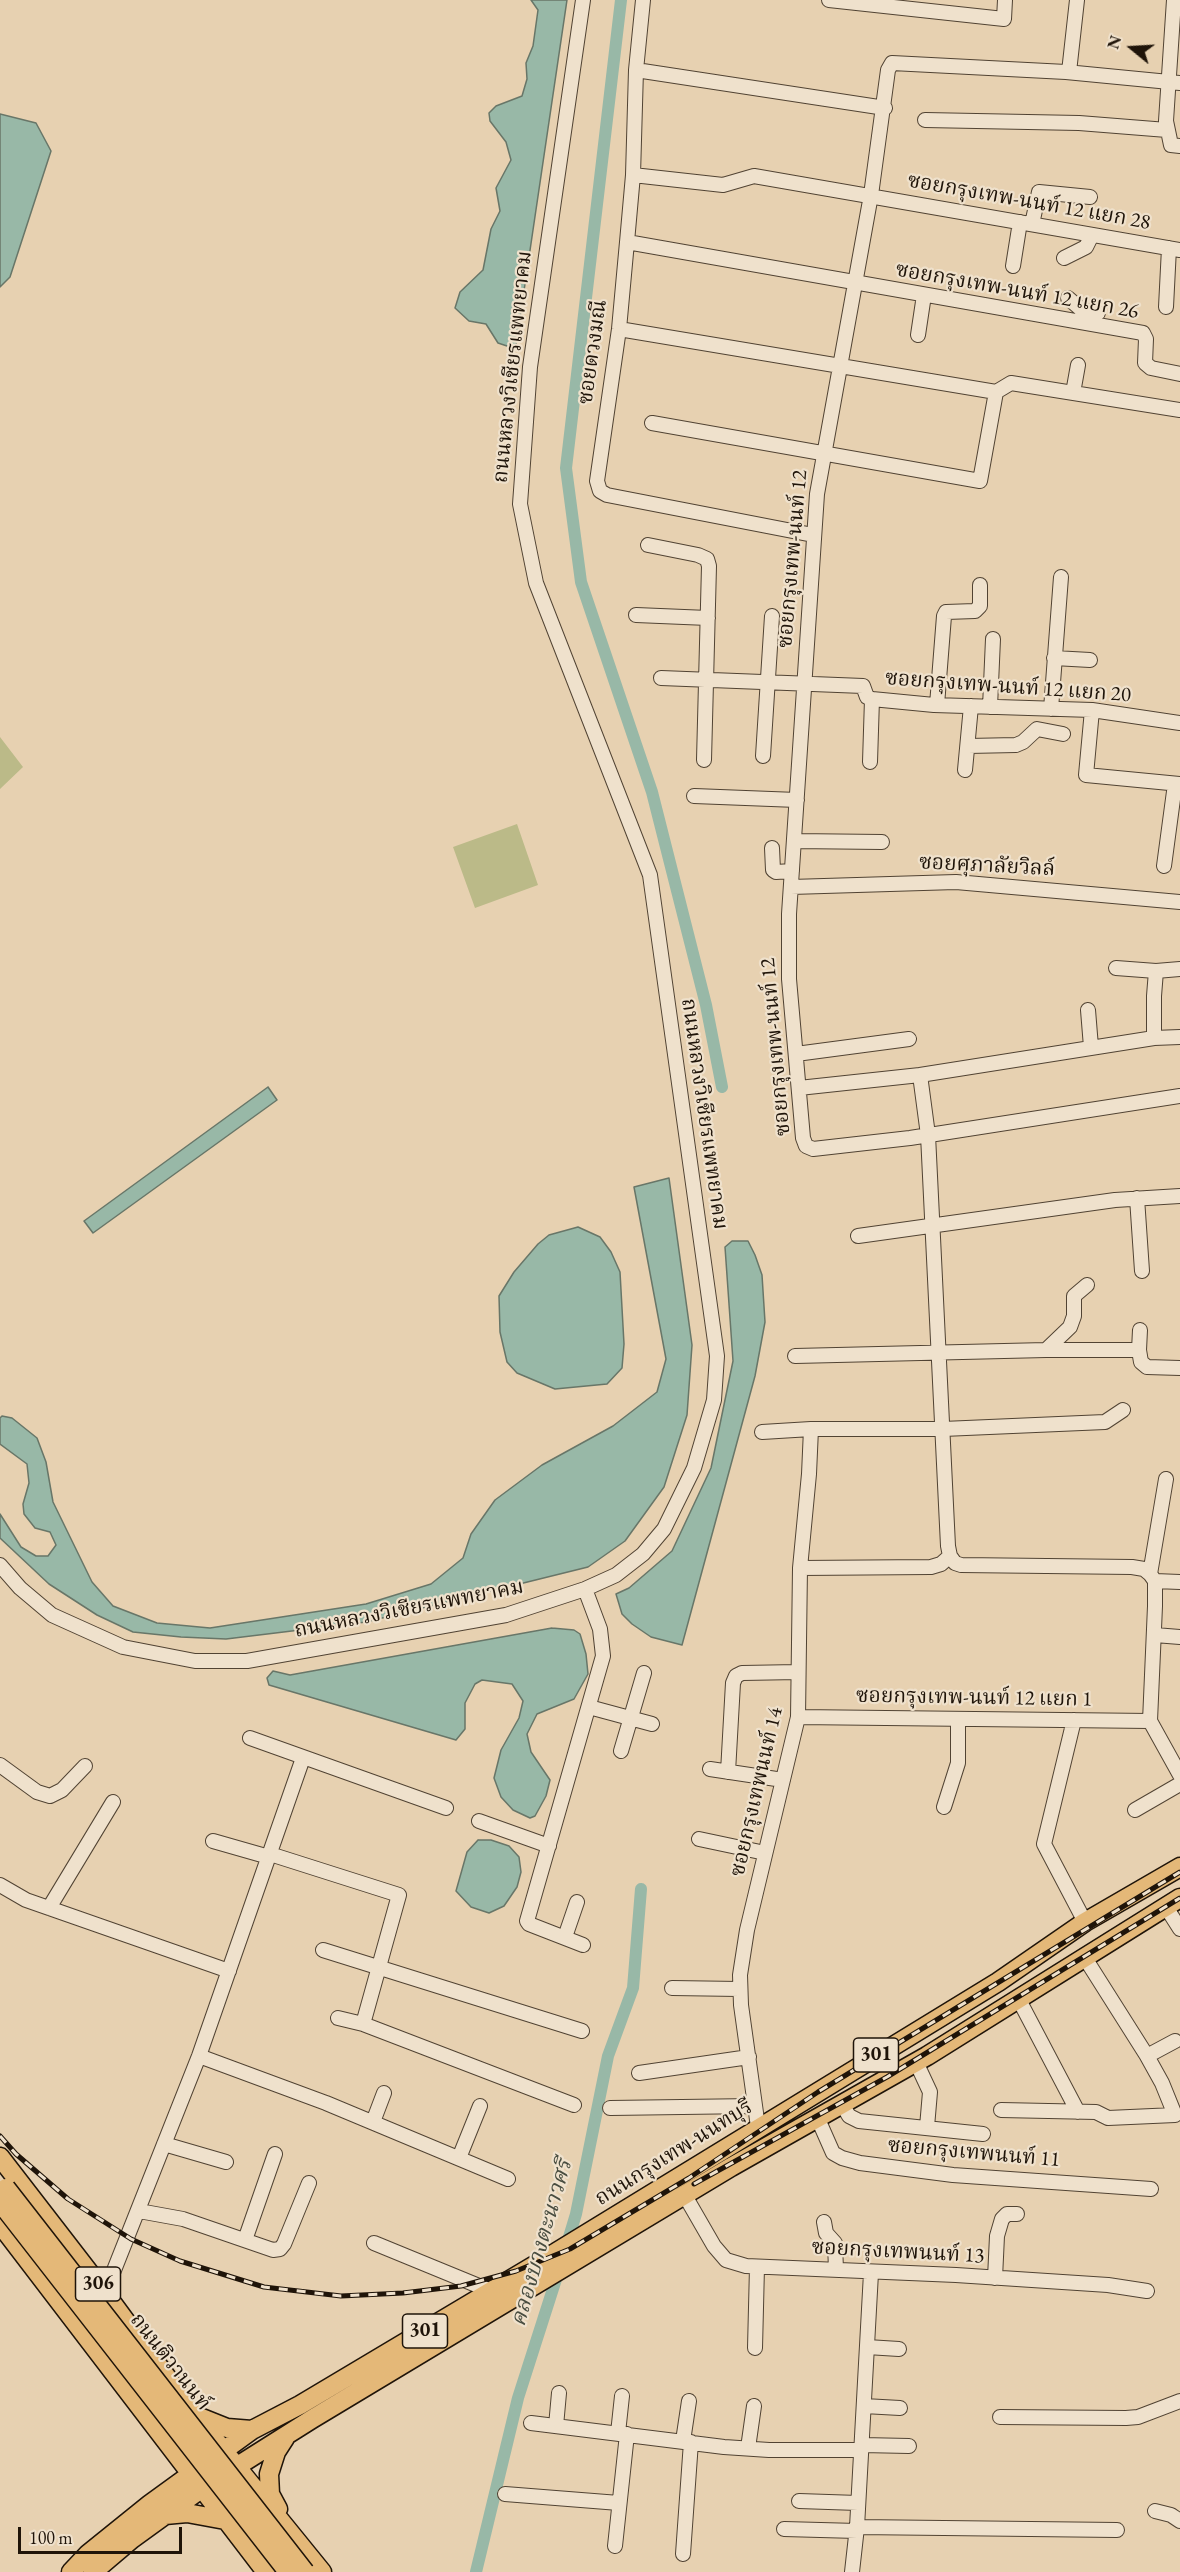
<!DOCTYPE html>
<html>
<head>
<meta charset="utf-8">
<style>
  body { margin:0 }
  #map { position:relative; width:1180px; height:2572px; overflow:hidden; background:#e7d1b1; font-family:"EB Garamond",serif }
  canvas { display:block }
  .north { position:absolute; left:1102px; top:18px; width:60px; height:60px; -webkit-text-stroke:4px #efe1cc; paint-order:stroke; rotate:288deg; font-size:16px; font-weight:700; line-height:24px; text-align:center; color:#1f1409 }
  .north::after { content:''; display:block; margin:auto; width:21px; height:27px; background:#1f1409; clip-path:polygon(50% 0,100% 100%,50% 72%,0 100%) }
  .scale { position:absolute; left:18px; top:2527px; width:164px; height:27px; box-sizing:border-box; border:3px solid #1f1409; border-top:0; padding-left:8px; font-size:18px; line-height:21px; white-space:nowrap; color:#1f1409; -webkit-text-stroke:4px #efe1cc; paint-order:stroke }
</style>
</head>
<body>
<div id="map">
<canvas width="1180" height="2572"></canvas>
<div class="north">N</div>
<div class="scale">100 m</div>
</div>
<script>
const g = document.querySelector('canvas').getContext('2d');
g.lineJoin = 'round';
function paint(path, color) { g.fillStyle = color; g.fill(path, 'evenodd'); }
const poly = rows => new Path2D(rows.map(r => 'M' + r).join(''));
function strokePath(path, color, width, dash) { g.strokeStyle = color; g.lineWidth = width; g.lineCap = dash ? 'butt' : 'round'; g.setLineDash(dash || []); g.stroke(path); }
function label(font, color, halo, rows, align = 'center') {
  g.font = font + ' "EB Garamond","Noto Serif Thai",serif'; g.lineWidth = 4.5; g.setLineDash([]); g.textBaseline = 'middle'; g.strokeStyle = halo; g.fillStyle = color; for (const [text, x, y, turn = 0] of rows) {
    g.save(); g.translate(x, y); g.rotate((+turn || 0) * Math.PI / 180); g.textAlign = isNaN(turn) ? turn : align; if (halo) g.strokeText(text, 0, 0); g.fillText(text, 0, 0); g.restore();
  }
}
paint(poly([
  [0,737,23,767,0,789],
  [517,824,538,885,475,908,453,847]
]), '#bbba88');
const water = poly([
  [531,0,567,0,516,345,507,346,498,343,486,324,469,321,455,308,460,292,483,270,491,229,500,211,496,188,511,160,506,142,490,121,489,113,496,106,522,96,527,79,526,63,533,46,538,10,531,0],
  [0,114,36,123,51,151,10,277,0,287,0,114],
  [268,1087,277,1100,93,1233,84,1221,268,1087],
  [669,1178,692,1345,687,1415,664,1487,625,1541,588,1567,366,1622,226,1639,181,1637,133,1632,97,1615,49,1584,0,1538,0,1514,21,1547,36,1556,48,1556,56,1545,50,1532,35,1528,24,1514,23,1504,29,1483,27,1464,0,1444,0,1418,2,1416,12,1418,37,1438,46,1462,53,1502,92,1582,113,1606,157,1623,210,1628,366,1604,431,1584,463,1558,471,1534,495,1500,542,1465,613,1426,657,1392,666,1359,634,1187,669,1178],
  [578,1227,600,1237,611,1252,620,1272,624,1344,622,1368,607,1384,555,1389,517,1373,507,1362,500,1332,499,1296,514,1272,538,1244,549,1235,578,1227],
  [732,1241,748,1241,755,1255,762,1275,765,1322,755,1376,682,1645,651,1637,632,1624,622,1614,616,1594,629,1588,672,1551,711,1468,733,1361,725,1247,732,1241],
  [552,1628,574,1630,580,1634,586,1654,588,1674,574,1699,537,1714,527,1734,531,1752,550,1780,546,1796,535,1816,530,1818,513,1810,501,1797,494,1778,501,1750,519,1718,523,1701,512,1684,482,1680,475,1684,465,1703,465,1729,456,1740,269,1685,267,1678,273,1671,290,1675,552,1628],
  [478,1840,491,1840,509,1846,519,1857,521,1872,517,1887,504,1906,489,1913,471,1907,456,1891,467,1852,478,1840]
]);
paint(water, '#98b8a7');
strokePath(water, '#687668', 1.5);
strokePath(poly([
  [621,0,566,468,581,582,652,792,706,1005,722,1087],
  [566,2247,576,2214,608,2056,633,1988,641,1889],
  [476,2572,518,2398,559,2270]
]), '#98b8a7', 12);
const minor = poly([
  [643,0,636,70,633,175,627,242,619,329,597,481,600,491,607,495,813,535],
  [829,0,1004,19,1005,0],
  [1174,0,1166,121,1171,145,1180,146],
  [636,70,885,108],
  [1069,72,1077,0],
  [1180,83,1066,72,892,63,888,70,871,195,817,494,789,914,789,979,803,1138,806,1146,813,1149,910,1138,1180,1096],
  [925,120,1079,123,1167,130],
  [633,175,723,185,754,176,1180,250],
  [1032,224,1039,192,1090,197],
  [627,242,1143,333,1146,339,1145,363,1151,368,1180,374],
  [1064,258,1086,247,1092,235],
  [1013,266,1020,222],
  [1068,298,1083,311],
  [1166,307,1169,248],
  [1081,322,1083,311,1098,313],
  [619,329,996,392,1011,383,1180,410],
  [918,335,924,295],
  [1073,393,1078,365],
  [652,423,980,481,996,392],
  [648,545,698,555,707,559,709,566,704,760],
  [636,615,708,618],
  [1054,658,1090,660],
  [661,678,863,686,867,697,872,699,934,705,1092,710,1180,723],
  [937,705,944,616,946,612,975,611,980,606,980,585],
  [990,707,993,639],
  [1051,709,1061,577],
  [1092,710,1086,775,1180,784],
  [968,746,1016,745,1023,742,1037,729,1063,734],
  [763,756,772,616],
  [870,762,872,699],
  [965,770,971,706],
  [694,796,797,800],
  [794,841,882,842],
  [772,848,773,870,776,872,792,871],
  [1164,866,1175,784],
  [791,887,956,882,1180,902],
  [1116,968,1156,971],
  [1088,1010,1091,1047],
  [1154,1038,1154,996,1156,971,1180,969],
  [796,1054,909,1039],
  [920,1075,1154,1038,1180,1037],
  [799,1088,920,1075,928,1135,948,1546,950,1556,955,1563,961,1565,1132,1567,1144,1569,1150,1574,1155,1581,1155,1606,1150,1721,1180,1775],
  [1137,1198,1142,1271],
  [858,1236,1115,1200,1180,1196],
  [1140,1330,1139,1350,1141,1362,1147,1367,1180,1368],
  [1046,1350,1070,1327,1074,1316,1074,1296,1087,1285],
  [795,1356,1046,1350,1139,1350],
  [762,1432,811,1429,943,1429,1105,1422,1123,1410],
  [0,1565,20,1588,52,1615,123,1647,195,1661,247,1661,506,1615,585,1589,616,1575,643,1554,664,1529,694,1468,714,1400,717,1356,650,875,536,583,520,504,530,367,583,0],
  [800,1568,931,1567,941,1564,950,1556],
  [1150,1574,1166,1479],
  [1155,1581,1180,1582],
  [1155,1635,1180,1637],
  [589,1707,652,1724],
  [798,1717,1150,1721],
  [1074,1720,1044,1844,1085,1922],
  [250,1738,446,1808],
  [621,1751,644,1673],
  [0,1765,37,1792,50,1796,62,1790,85,1766],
  [710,1769,783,1780],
  [728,1772,733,1683,736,1676,742,1673,798,1672],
  [944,1807,958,1763,958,1719],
  [1135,1810,1180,1784],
  [479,1821,549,1846],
  [699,1839,765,1853],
  [213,1841,269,1857],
  [270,1854,399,1895,363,2024],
  [0,1885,26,1900,229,1971],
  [1166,1907,1180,1929],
  [49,1908,113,1802],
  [565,1937,577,1902],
  [583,1945,529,1924,527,1921,603,1656,600,1629,585,1589],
  [323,1950,582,2031],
  [1085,1958,1147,2056,1175,2041],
  [672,1988,739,1989],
  [1018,1998,1078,2112],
  [338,2018,363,2024,574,2105],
  [199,2056,326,2103,508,2179],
  [916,2062,930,2092,927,2127],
  [639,2073,749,2057],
  [842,2104,849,2116,859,2121,983,2134],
  [610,2108,754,2106],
  [1001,2110,1096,2112,1108,2118,1175,2115,1162,2083,1147,2056],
  [818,2119,833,2153,842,2158,860,2163,953,2175,1151,2189],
  [373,2122,384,2093],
  [758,2127,741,2005,740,1975,747,1930,798,1717,800,1568,809,1474,811,1429],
  [164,2144,226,2162],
  [459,2158,480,2106],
  [684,2194,714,2246,726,2260,746,2266,956,2275,1108,2285,1147,2291],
  [139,2211,183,2219,273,2250,280,2249,284,2244,309,2183],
  [824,2222,826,2233,835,2243,836,2270],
  [245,2240,275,2154],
  [374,2243,491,2291],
  [995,2278,997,2236,1002,2219,1007,2214,1017,2214],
  [105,2293,199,2056,303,1758],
  [867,2347,899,2349],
  [755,2348,757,2267],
  [864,2406,900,2408],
  [1000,2417,1126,2418,1138,2417,1180,2401],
  [531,2423,724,2447,769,2450,861,2450],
  [556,2426,559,2393],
  [618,2433,622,2396],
  [683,2441,689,2401],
  [862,2445,909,2446],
  [748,2448,754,2406],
  [505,2494,619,2503],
  [799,2501,858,2503],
  [1155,2511,1171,2515,1180,2521],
  [857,2527,1117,2530],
  [784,2529,857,2531],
  [615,2546,627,2434],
  [683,2554,691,2442],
  [852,2572,857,2527,871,2273]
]);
const major = poly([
  [0,2157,105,2293,193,2413,322,2572],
  [0,2224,266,2572],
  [197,2416,227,2428,252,2430],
  [278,2509,270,2494,269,2474,276,2452,285,2438],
  [165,2515,187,2513,225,2520],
  [71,2572,88,2554,150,2504,252,2430,300,2405,550,2256,998,1982,1085,1922,1180,1867],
  [93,2572,132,2539,201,2489,312,2419,731,2167,927,2056,1180,1898]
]);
strokePath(minor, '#514333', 16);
strokePath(major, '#1f1409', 21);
strokePath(minor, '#efe1cc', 14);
strokePath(major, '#e4b878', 18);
const rail = poly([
  [0,2136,16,2154,68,2199,131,2239,180,2261,264,2287,341,2296,403,2293,461,2286,516,2271,570,2249,689,2178,818,2092,1180,1872],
  [694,2184,887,2077,1180,1898]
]);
strokePath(rail, '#1f1409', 5);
strokePath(rail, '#efe1cc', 3, [9]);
const majorBridge = poly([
  [6,2188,305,2572],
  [0,2202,288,2572]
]);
strokePath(majorBridge, '#1f1409', 21, []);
strokePath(majorBridge, '#e4b878', 18);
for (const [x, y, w] of [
  [876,2055,45],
  [98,2284,45],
  [425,2331,45]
]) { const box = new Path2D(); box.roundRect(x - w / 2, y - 17, w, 34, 4.5); g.fillStyle = '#efe1cc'; g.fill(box); strokePath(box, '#1f1409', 1.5); }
label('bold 20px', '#1f1409', null, [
  ["301",876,2055],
  ["306",98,2284],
  ["301",425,2331]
]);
label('21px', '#1f1409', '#efe1cc', [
  ["ซอยกรุงเทพ-นนท์ 12 แยก 28",1029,202,10],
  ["ซอยกรุงเทพ-นนท์ 12 แยก 26",1017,291,10],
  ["ซอยดวงมณี",593,352,-82],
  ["ถนนหลวงวิเชียรแพทยาคม",513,367,-84],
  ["ซอยกรุงเทพ-นนท์ 12",793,559,-85],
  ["ซอยกรุงเทพ-นนท์ 12 แยก 20",1008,687,4],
  ["ซอยศุภาลัยวิลล์",987,866,3],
  ["ซอยกรุงเทพ-นนท์ 12",776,1047,-95],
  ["ถนนหลวงวิเชียรแพทยาคม",704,1114,82],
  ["ถนนหลวงวิเชียรแพทยาคม",409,1609,-11],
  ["ซอยกรุงเทพ-นนท์ 12 แยก 1",974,1698,1],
  ["ซอยกรุงเทพนนท์ 14",757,1792,-77],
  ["ถนนกรุงเทพ-นนทบุรี",674,2153,-32],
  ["ซอยกรุงเทพนนท์ 11",974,2153,5],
  ["ซอยกรุงเทพนนท์ 13",898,2252,3],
  ["ถนนติวานนท์",170,2362,52]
]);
label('italic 22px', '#494d40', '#efe1cc', [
  ["คลองบางตะนาวศรี",542,2243,-74]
]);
</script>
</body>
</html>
